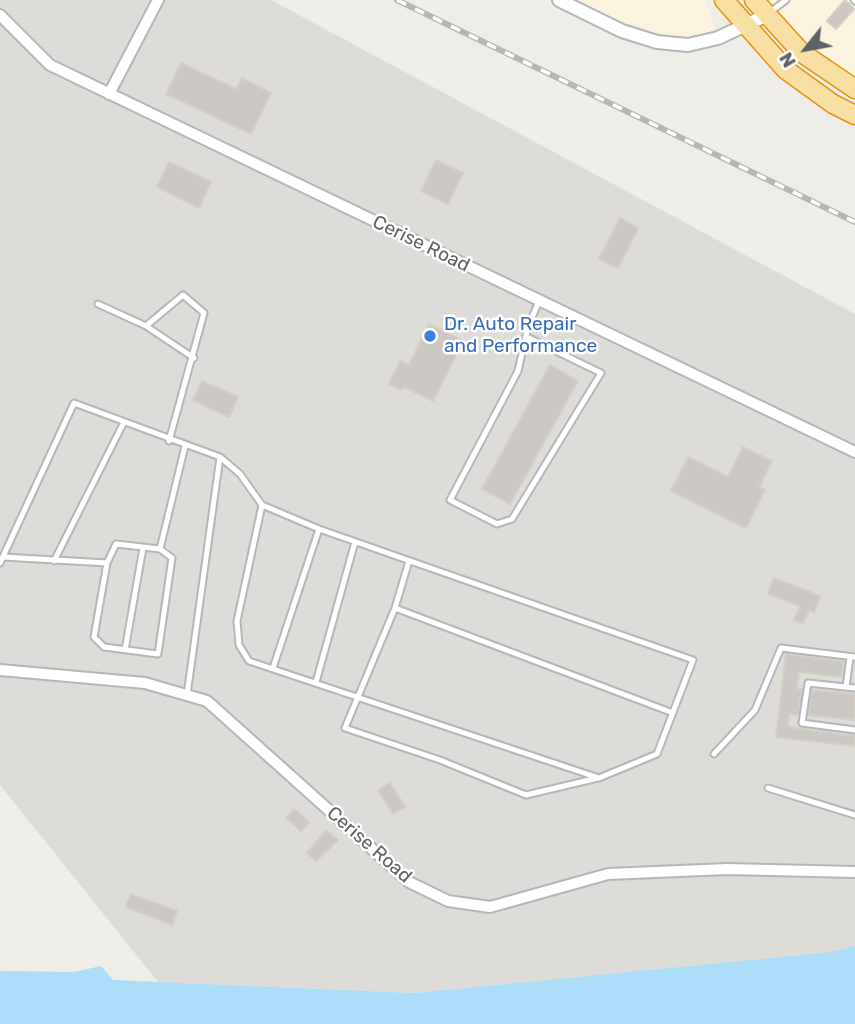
<!DOCTYPE html>
<html>
<head>
<meta charset="utf-8">
<style>
  body { margin:0 }
  #map { position:relative; width:855px; height:1024px; overflow:hidden; background:#efede7; font-family:Rubik,sans-serif }
  canvas { display:block }
  .north { position:absolute; left:771px; top:14px; width:70px; height:70px; -webkit-text-stroke:5px #fff; paint-order:stroke; rotate:239deg; font-size:19px; font-weight:700; line-height:28px; text-align:center; color:#5e6266 }
  .north::after { content:''; display:block; margin:auto; width:24px; height:32px; background:#5e6266; clip-path:polygon(50% 0,100% 100%,50% 72%,0 100%) }
</style>
</head>
<body>
<div id="map">
<canvas width="855" height="1024"></canvas>
<div class="north">N</div>
</div>
<script>
const g = document.querySelector('canvas').getContext('2d');
g.lineJoin = 'round';
function paint(path, color) { g.fillStyle = color; g.fill(path, 'evenodd'); }
const poly = rows => new Path2D(rows.map(r => 'M' + r).join(''));
function strokePath(path, color, width, dash) { g.strokeStyle = color; g.lineWidth = width; g.lineCap = dash ? 'butt' : 'round'; g.setLineDash(dash || []); g.stroke(path); }
function label(font, color, halo, rows, align = 'center') {
  g.font = font + ' Rubik,sans-serif'; g.lineWidth = 5; g.setLineDash([]); g.textBaseline = 'middle'; g.strokeStyle = halo; g.fillStyle = color; for (const [text, x, y, turn = 0] of rows) {
    g.save(); g.translate(x, y); g.rotate((+turn || 0) * Math.PI / 180); g.textAlign = isNaN(turn) ? turn : align; if (halo) g.strokeText(text, 0, 0); g.fillText(text, 0, 0); g.restore();
  }
}
paint(poly([
  [565,0,705,0,718,38,657,42],
  [754,0,855,0,855,85,802,53]
]), '#fcf3df');
paint(poly([
  [0,0,271,0,855,314,855,946,830,952,414,993,158,982,0,785]
]), '#dedcd9');
paint(poly([
  [855,946,855,1024,0,1024,0,971,74,972,101,966,113,980,414,993,830,952]
]), '#acdefa');
const building = poly([
  [845,0,854,9,836,29,827,21,845,0],
  [181,63,236,89,242,78,271,93,251,134,166,94,181,63],
  [436,160,463,173,448,204,421,191,436,160],
  [169,162,211,182,199,208,157,187,169,162],
  [620,218,638,228,618,268,599,259,620,218],
  [429,324,463,341,433,401,404,387,402,390,389,384,400,361,409,365,429,324],
  [550,365,578,381,510,504,482,489,550,365],
  [202,381,238,397,229,417,193,400,202,381],
  [743,447,772,461,759,487,765,490,746,528,671,491,688,457,728,477,743,447],
  [774,578,820,596,814,612,809,610,803,624,794,620,800,606,768,594,774,578],
  [786,654,844,661,842,677,799,672,797,689,802,689,798,715,789,714,788,727,855,736,855,746,776,737,786,654],
  [812,690,855,694,855,720,808,715,812,690],
  [390,783,405,807,393,814,378,790,390,783],
  [294,809,309,822,301,831,286,818,294,809],
  [326,830,338,840,316,861,307,853,326,830],
  [131,894,177,911,172,925,126,907,131,894]
]);
paint(building, '#cbc8c4');
strokePath(building, '#d4cec5', 2);
const service = poly([
  [854,0,855,1],
  [769,13,786,0],
  [98,304,146,326,183,295,204,313,169,441],
  [146,326,194,358],
  [527,337,601,373,512,519,497,524,450,500,518,371,528,327,539,301],
  [220,457,240,474,262,505,319,529,693,660,657,754,599,778,249,661,239,645,237,621,262,505],
  [160,549,185,446],
  [3,557,107,563,94,637,104,647,158,654,172,558,160,549,116,544,107,563],
  [54,561,124,422],
  [0,563,74,403,220,457,187,695],
  [395,608,409,561],
  [125,650,143,548],
  [273,668,319,529],
  [316,682,355,542],
  [846,687,850,657],
  [855,688,808,683,802,723,855,730],
  [714,754,755,710,781,648,855,657],
  [598,778,526,795,440,760,345,728,395,608,673,713],
  [768,788,855,815]
]);
const minor = poly([
  [0,15,50,65,855,452],
  [109,94,158,0],
  [0,670,145,683,207,701,409,882,448,901,490,907,608,874,727,869,855,872]
]);
const tertiary = poly([
  [559,0,622,31,657,42,688,45,718,38,767,15]
]);
const trunk = poly([
  [724,0,786,70,833,104,855,115],
  [754,0,802,53,855,89]
]);
strokePath(service, '#b4b7ba', 9);
strokePath(minor, '#b4b7ba', 14);
strokePath(tertiary, '#b4b7ba', 16);
strokePath(trunk, '#e8920e', 21);
strokePath(service, '#fff', 5);
strokePath(minor, '#fff', 10);
strokePath(tertiary, '#fff', 12);
strokePath(trunk, '#f8e0a4', 18);
const rail = poly([
  [397,0,855,222]
]);
strokePath(rail, '#b5b6b6', 6);
strokePath(rail, '#fff', 3.5, [10]);
for (const [x, y, r, color] of [
  [430,336,7,"#3f7fe0"]
]) { const dot = new Path2D(); dot.arc(x, y, r, 0, 2 * Math.PI); g.fillStyle = color; g.fill(dot); strokePath(dot, '#fff', 2.5); }
label('19px', '#5e6266', '#fff', [
  ["Cerise Road",421,244,26],
  ["Cerise Road",369,845,41]
]);
label('19px', '#366cbe', '#fff', [
  ["Dr. Auto Repair",444,325],
  ["and Performance",444,347]
], 'left');
</script>
</body>
</html>
